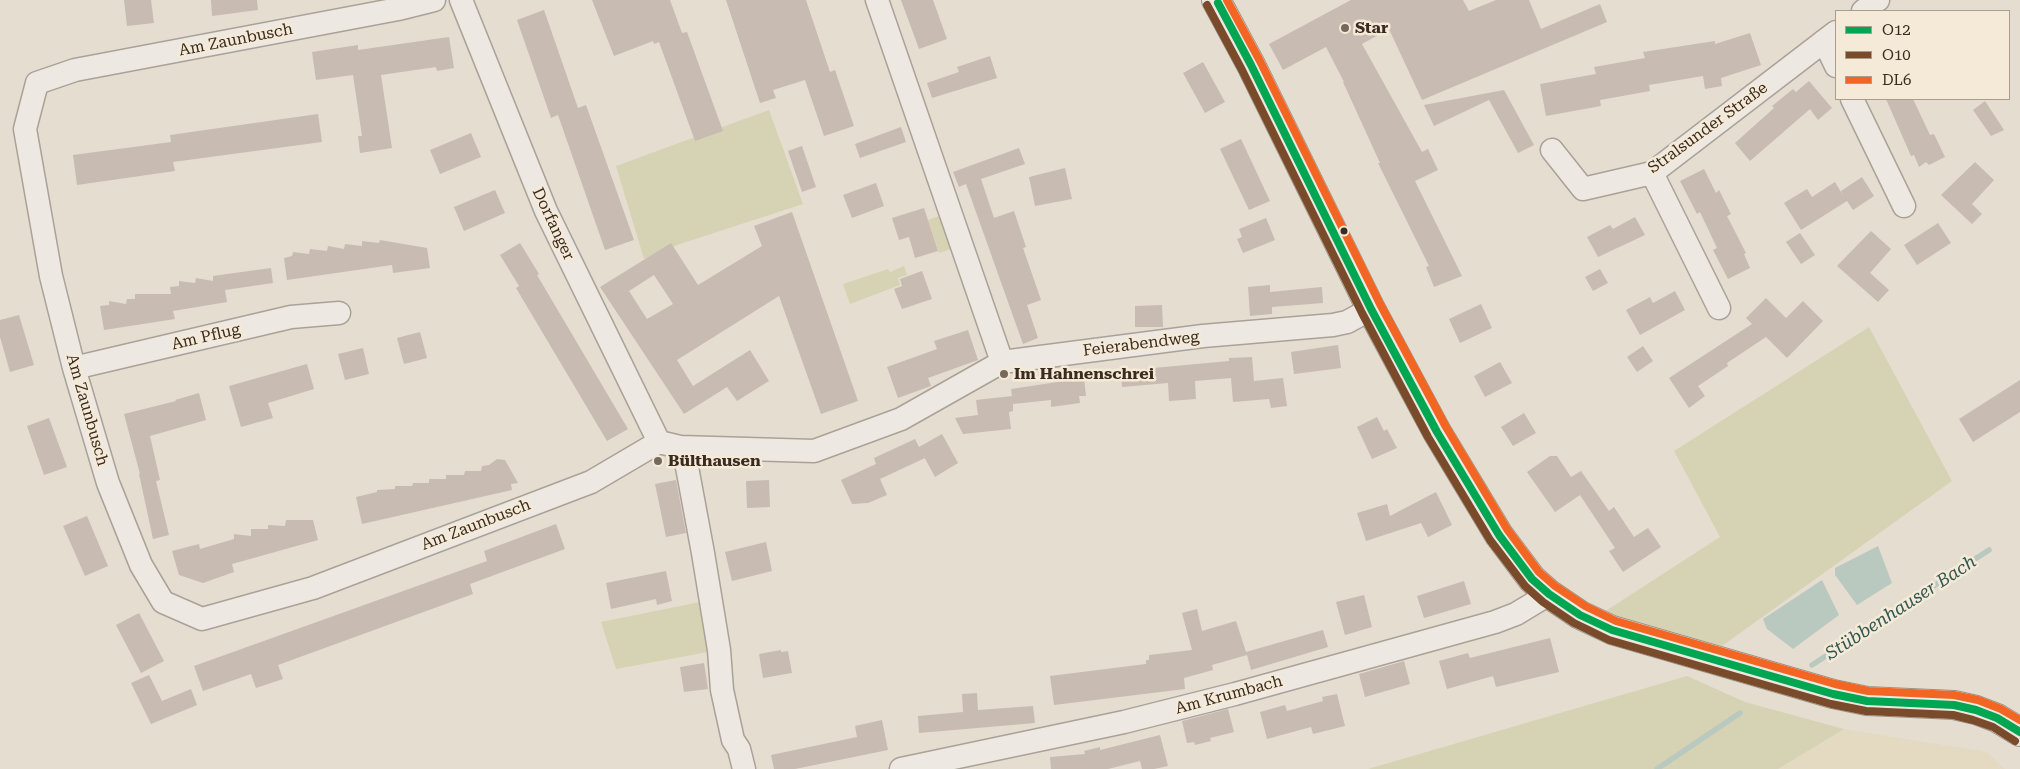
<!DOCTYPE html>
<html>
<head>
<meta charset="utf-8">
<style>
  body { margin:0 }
  #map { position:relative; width:2020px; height:769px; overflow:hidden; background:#e5ddd0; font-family:"Roboto Serif",serif }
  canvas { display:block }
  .legend { position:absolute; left:1835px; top:10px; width:175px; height:90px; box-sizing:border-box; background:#f4ead7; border:1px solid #a99e8e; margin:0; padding:6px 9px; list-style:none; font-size:15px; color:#392b20 }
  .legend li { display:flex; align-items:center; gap:10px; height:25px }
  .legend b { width:25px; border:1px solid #a99e8e }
</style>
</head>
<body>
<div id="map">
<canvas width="2020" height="769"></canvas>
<ul class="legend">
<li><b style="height:6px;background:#00a651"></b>O12</li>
<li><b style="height:6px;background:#7a4b2a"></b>O10</li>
<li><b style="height:6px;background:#f26522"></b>DL6</li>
</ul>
</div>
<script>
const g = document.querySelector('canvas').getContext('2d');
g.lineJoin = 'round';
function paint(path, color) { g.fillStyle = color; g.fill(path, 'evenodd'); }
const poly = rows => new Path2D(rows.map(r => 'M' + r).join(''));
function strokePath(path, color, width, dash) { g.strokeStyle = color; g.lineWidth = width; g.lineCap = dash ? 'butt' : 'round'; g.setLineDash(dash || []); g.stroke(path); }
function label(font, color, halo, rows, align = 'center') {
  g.font = font + ' "Roboto Serif",serif'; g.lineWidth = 5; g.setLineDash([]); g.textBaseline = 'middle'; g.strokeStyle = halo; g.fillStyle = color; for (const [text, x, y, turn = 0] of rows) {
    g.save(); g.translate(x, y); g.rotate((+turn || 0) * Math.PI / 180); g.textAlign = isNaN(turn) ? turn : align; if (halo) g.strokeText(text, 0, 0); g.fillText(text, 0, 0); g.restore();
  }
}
paint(poly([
  [1844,729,1987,752,2005,769,1778,769]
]), '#e3dac1');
paint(poly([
  [769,110,803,204,680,244,644,259,616,166],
  [942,215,954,248,939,253,928,220],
  [904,266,907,275,898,278,900,285,850,304,843,284,888,269,890,272],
  [1869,327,1952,481,1722,646,1604,612,1720,537,1674,451],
  [705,601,713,651,616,669,601,622],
  [1687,676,1745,702,1844,729,1778,769,1368,769]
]), '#d5d3b3');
paint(poly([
  [1878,546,1892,583,1857,605,1835,575,1835,568],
  [1822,580,1839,615,1793,649,1767,629,1763,619]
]), '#bac9bf');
strokePath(poly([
  [1812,665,1989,550],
  [1657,769,1740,713]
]), '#bac9bf', 5.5);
paint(poly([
  [124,0,151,0,154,23,127,26],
  [211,0,257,0,258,10,212,16],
  [592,0,670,0,682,33,687,32,723,131,695,141,659,42,654,44,653,41,614,56],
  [726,0,806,0,830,72,835,70,854,126,824,136,805,80,773,90,776,98,760,103],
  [901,0,933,0,947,39,919,49],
  [1351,0,1463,0,1469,11,1496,0,1529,0,1541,29,1600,4,1607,22,1422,100,1389,29,1362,44,1422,152,1428,149,1438,170,1415,181,1462,276,1434,287,1426,267,1429,266,1378,163,1380,163,1343,82,1344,82,1326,47,1283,70,1269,44],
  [544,10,578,108,586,105,634,240,605,250,558,115,551,118,517,20],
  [1750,33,1761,65,1721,78,1722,86,1705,89,1703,76,1649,85,1650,91,1600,100,1601,106,1546,116,1540,84,1596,74,1594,67,1645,58,1643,52,1715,41,1715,44],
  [449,37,454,68,437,71,436,67,381,75,392,148,360,153,358,136,362,136,353,75,316,80,312,52,358,45,358,50],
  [990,56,997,78,932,98,927,83,959,72,957,67],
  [1203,62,1225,102,1205,113,1183,73],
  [1809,81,1832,108,1818,120,1810,109,1750,161,1735,143,1774,108,1772,106,1793,89,1796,92],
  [1504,90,1534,145,1518,153,1489,100,1434,126,1424,105],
  [1886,99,1913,99,1930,135,1934,134,1945,157,1929,165,1926,162,1919,167,1914,155,1911,156],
  [1985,101,2004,130,1991,136,1973,110],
  [318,114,322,142,173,162,175,171,77,185,73,155,171,142,170,135],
  [901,127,906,142,860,158,855,144],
  [471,133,481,157,440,174,430,150],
  [1241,139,1270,201,1249,210,1220,149],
  [802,146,816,187,802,192,788,151],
  [1019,148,1025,164,981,179,994,218,1014,211,1026,247,1023,248,1041,300,1027,305,1038,338,1023,344,966,184,959,187,953,172],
  [1975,162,1994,180,1972,204,1982,214,1972,224,1941,195],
  [1065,168,1072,199,1035,206,1029,177],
  [1704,169,1716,193,1719,190,1731,214,1727,216,1746,253,1744,254,1750,268,1728,279,1713,250,1717,248,1700,212,1697,214,1680,181],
  [1862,177,1874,196,1853,210,1847,201,1801,230,1784,203,1807,189,1812,197,1835,182,1844,197,1841,191],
  [876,183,884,206,852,218,843,195],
  [495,190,505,213,464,231,454,207],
  [924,208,938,251,915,258,909,237,899,240,892,218],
  [792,212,858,401,821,414,779,296,677,360,693,386,750,350,769,381,737,401,727,387,684,414,600,287,671,243,698,285,762,246,754,226],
  [654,275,673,304,647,319,629,291],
  [1635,217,1645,235,1598,257,1587,237,1610,225,1613,229],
  [1266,218,1275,240,1243,253,1237,239,1242,237,1239,229],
  [1938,223,1951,243,1917,265,1904,245],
  [1871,231,1891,249,1870,273,1889,290,1878,302,1837,266],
  [1800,233,1815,255,1801,264,1786,242],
  [380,240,427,248,430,268,393,273,392,265,287,280,284,258,292,256,293,252,309,254,310,249,327,251,328,246,344,249,345,244,362,246,362,241,379,243],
  [520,243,539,274,537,275,628,429,607,441,516,288,519,286,500,255],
  [271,268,273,283,225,290,227,302,173,311,175,319,104,330,100,306,109,305,109,301,126,304,127,299,135,299,135,294,171,294,170,287,179,286,179,281,195,283,196,278,213,281,213,276],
  [1600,269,1608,283,1593,291,1585,277],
  [922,271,932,299,902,309,894,289,902,286,900,279],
  [1270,285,1270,292,1322,287,1323,303,1272,307,1272,314,1250,316,1248,287],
  [1675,291,1685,310,1640,335,1626,310,1650,297,1653,303],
  [1766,298,1786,318,1803,301,1823,321,1787,358,1766,337,1727,363,1728,366,1698,386,1705,396,1689,408,1669,378,1752,324,1746,318],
  [1481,304,1492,328,1460,343,1449,319],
  [1162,305,1163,327,1135,327,1135,306],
  [19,315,34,365,10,372,0,337,0,320],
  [968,330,978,360,928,378,931,386,898,398,887,367,937,349,934,341],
  [420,332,427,358,404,364,397,338],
  [1338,345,1341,368,1294,374,1291,352],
  [1643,346,1653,361,1637,372,1627,357],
  [363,348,369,374,345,380,338,354],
  [1252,357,1254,381,1283,378,1287,406,1271,408,1269,399,1233,402,1231,378,1195,381,1196,399,1169,401,1168,383,1122,387,1121,371,1229,361,1229,358],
  [1500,362,1512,383,1485,397,1474,376],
  [307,364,314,389,268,403,273,418,241,427,229,386],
  [1084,378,1086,396,1079,396,1080,403,1051,407,1051,400,1013,404,1013,411,1009,412,1011,429,963,434,955,418,978,415,976,400,1012,396,1011,389],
  [2020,380,2020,412,1973,442,1959,419],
  [199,393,206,420,150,436,160,480,156,481,169,535,153,539,139,474,140,474,124,414,176,401,175,400],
  [1524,413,1536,433,1513,446,1501,427],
  [1377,417,1384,431,1387,429,1397,448,1372,459,1357,427],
  [49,418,67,467,44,475,27,426],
  [942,434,958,463,935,477,921,451,925,458,880,479,887,495,868,503,852,504,841,480,876,464,874,458,915,439,919,447],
  [1550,456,1557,456,1571,477,1581,471,1609,511,1614,507,1634,537,1648,528,1661,547,1623,572,1609,551,1615,548,1580,495,1555,512,1527,472],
  [497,459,505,460,518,483,511,484,512,490,362,524,356,497,377,492,377,490,395,489,395,486,412,486,413,483,429,483,429,479,446,479,446,475,464,475,465,471,481,471,482,466,489,465],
  [676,480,686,533,666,537,655,484],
  [769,480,770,507,747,508,746,481],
  [1436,492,1452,525,1428,537,1421,523,1366,541,1357,513,1387,504,1390,516],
  [87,516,108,566,85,576,63,526],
  [286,520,313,520,318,540,232,564,234,572,203,583,179,575,172,551,199,544,200,549,234,539,234,534,251,536,251,529,268,529,268,525,285,526],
  [556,524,565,549,470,584,473,594,278,665,283,679,256,688,251,674,203,691,194,666,487,561,484,551],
  [766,542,772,571,732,581,725,552],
  [666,571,672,601,657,605,656,599,611,609,606,583],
  [1464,581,1471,604,1424,618,1417,596],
  [1364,595,1372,627,1345,635,1336,602],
  [1197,609,1202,631,1236,621,1246,652,1323,630,1328,647,1251,670,1247,655,1212,665,1213,670,1184,678,1185,689,1054,705,1050,676,1146,664,1146,660,1149,660,1149,655,1192,650,1182,613],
  [139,613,164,661,141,673,116,625],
  [1550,638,1559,672,1496,687,1493,676,1447,689,1439,661,1468,653,1470,658],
  [781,650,781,652,788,651,792,673,763,678,759,654],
  [1404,661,1410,684,1365,697,1359,674],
  [704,663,708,689,684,692,680,667],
  [149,675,162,701,191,689,197,705,151,724,131,683],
  [977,693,978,710,1033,706,1035,723,919,733,918,716,963,712,962,694],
  [1337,694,1345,726,1313,734,1311,727,1267,739,1260,712,1285,705,1287,711,1323,701,1322,697],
  [1228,709,1234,732,1210,738,1211,741,1195,745,1194,742,1187,743,1182,721],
  [882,720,888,750,795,769,774,769,771,755,857,737,855,726],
  [1160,735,1168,766,1154,769,1142,769,1140,761,1108,769,1051,769,1050,757,1085,754,1084,751,1100,747,1100,750]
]), '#c8bbb1');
const street = poly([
  [434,0,398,9,75,70,37,83,25,129,51,276,74,368,108,483,141,565,163,602,202,619,313,588,591,482,659,442],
  [461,0,546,211,659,442],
  [877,0,1002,362],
  [1863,11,1878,0],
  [1824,41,1836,66],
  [1852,99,1904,206],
  [1552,150,1583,189,1652,173,1836,32],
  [1652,173,1719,308],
  [74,368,291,317,339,313],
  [659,442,680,447,814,451,901,419,1002,362,1203,336,1333,325,1347,322,1371,309],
  [680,447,687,467,703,553,719,650,722,690,733,740,739,749,744,769],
  [901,769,1124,722,1235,694,1495,622,1516,614,1549,594]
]);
const secondary = poly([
  [1216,0,1251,65,1371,309,1437,432,1499,535,1532,579,1549,594,1580,615,1612,630,1833,694,1867,701,1954,705,1976,710,1997,718,2020,732]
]);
strokePath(street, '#aaa298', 25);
strokePath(secondary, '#9a9288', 30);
strokePath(street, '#ede8e1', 22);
strokePath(secondary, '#ede8e1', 28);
strokePath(poly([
  [1218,3,1251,65,1371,309,1437,432,1499,535,1532,579,1549,594,1580,615,1612,630,1833,694,1867,701,1954,705,1976,710,1997,718,2020,732]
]), '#00a651', 8);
strokePath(poly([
  [1207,5,1242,70,1362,313,1428,437,1490,540,1525,586,1543,602,1574,623,1609,640,1831,704,1866,711,1953,715,1973,720,1993,727,2015,741]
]), '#7a4b2a', 8);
strokePath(poly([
  [1227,0,1260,61,1380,304,1446,427,1507,529,1539,572,1555,586,1585,606,1616,621,1835,684,1868,691,1954,695,1978,700,2001,709,2020,720]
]), '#f26522', 8);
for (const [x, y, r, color] of [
  [1345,28,5,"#75695e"],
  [1344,231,4.5,"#392b20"],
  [1004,374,5,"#75695e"],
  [658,461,5,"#75695e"]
]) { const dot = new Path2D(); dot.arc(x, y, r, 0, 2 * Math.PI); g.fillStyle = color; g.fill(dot); strokePath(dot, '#f4ead7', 2); }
label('bold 16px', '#392b20', '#f4ead7', [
  ["Star",1355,28],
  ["Im Hahnenschrei",1014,374],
  ["Bülthausen",668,461]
], 'left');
label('16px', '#392b20', '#f4ead7', [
  ["Am Zaunbusch",236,40,-11],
  ["Stralsunder Straße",1708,128,-36],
  ["Dorfanger",553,224,65],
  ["Am Pflug",206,337,-13],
  ["Feierabendweg",1141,344,-7],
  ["Am Zaunbusch",87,410,74],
  ["Am Zaunbusch",476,525,-21],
  ["Am Krumbach",1229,695,-15]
]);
label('italic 18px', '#315853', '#f4ead7', [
  ["Stübbenhauser Bach",1901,608,-33]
]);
</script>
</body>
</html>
